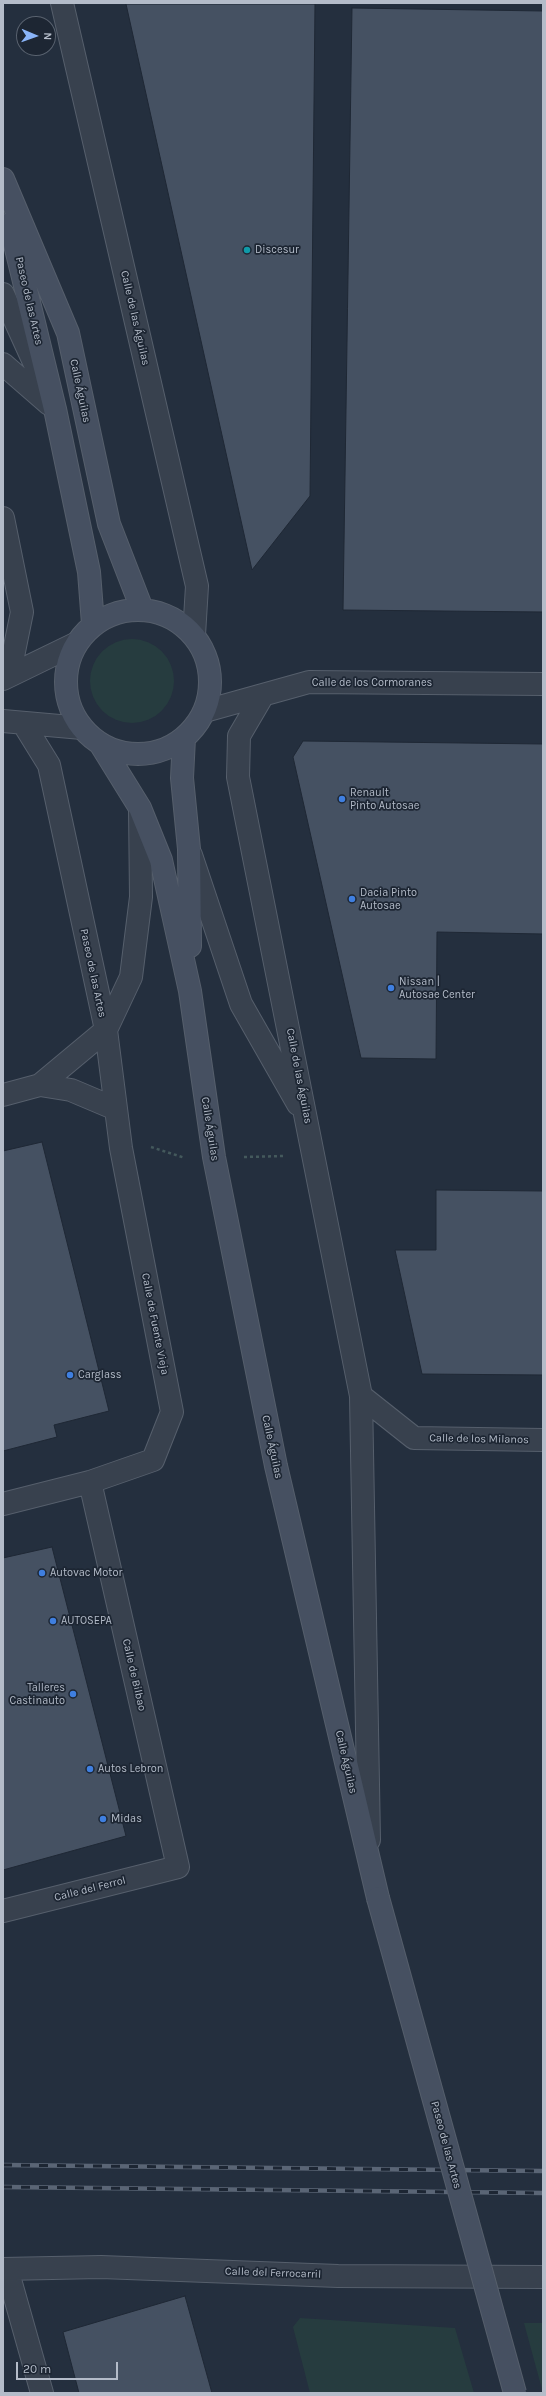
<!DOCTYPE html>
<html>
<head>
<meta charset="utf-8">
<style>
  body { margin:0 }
  #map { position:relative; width:546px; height:2396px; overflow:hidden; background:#242f3e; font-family:Karla,sans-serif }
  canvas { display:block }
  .frame { position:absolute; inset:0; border:4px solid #b4bcc9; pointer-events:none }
  .north { position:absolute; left:16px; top:16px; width:40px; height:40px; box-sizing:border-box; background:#1d2633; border:1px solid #59626f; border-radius:50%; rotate:92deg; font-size:11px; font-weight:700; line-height:16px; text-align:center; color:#b4bcc9 }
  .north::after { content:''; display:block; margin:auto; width:14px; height:18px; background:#8ab4f8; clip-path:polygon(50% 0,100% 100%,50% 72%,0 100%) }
  .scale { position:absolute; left:16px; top:2362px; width:102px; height:18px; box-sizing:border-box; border:2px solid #b4bcc9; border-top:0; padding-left:5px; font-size:12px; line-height:14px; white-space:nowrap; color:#b4bcc9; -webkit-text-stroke:3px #1d2633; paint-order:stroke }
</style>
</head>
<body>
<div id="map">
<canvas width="546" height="2396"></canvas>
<div class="frame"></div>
<div class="north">N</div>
<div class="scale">20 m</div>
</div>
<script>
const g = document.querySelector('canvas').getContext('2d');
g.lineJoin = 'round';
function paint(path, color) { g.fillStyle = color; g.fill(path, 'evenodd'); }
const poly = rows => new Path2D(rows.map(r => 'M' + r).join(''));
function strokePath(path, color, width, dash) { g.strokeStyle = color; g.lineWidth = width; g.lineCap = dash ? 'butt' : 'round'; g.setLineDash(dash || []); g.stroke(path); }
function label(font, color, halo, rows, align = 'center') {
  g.font = font + ' Karla,sans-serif'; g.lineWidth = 3.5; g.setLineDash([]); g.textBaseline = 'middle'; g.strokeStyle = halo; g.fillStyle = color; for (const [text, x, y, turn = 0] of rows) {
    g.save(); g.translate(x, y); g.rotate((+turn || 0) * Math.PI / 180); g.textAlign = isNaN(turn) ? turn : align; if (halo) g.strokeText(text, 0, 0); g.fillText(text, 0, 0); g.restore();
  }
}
paint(poly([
  '90 681a42 42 0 1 1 84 0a42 42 0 1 1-84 0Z',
  [300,2318,455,2328,474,2393,310,2393,293,2327],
  [524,2323,543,2323,543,2393]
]), '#263c3f');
const building = poly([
  [126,4,315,4,310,496,252,570,126,4],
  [352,8,543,11,543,612,343,610,352,8],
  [303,741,543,744,543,934,437,932,436,1059,361,1058,293,757,303,741],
  [42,1142,109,1411,54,1425,57,1437,3,1451,3,1151,42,1142],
  [436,1190,543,1191,543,1375,422,1374,395,1250,436,1250,436,1190],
  [52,1547,126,1836,3,1870,3,1558,52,1547],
  [185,2296,212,2393,79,2393,63,2332,185,2296]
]);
paint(building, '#455162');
strokePath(building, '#1f2835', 1);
const minor = poly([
  [62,3,197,586,194,635],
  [3,294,43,382],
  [3,364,49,404],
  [3,518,22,612,9,676],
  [3,679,75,644],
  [263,695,239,736,238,777,361,1396,414,1438,543,1440],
  [205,711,309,682,543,684],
  [3,721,82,728],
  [191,855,241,1004,298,1104],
  [40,1085,71,1090,116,1109],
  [3,1095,40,1085,106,1030,131,977,141,897,140,809],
  [361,1396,369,1840],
  [3,1504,90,1482,153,1460,172,1412,121,1148,106,1030,49,765,23,723],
  [3,1911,178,1867,90,1482],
  [3,2269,101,2267,338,2276,543,2277],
  [7,2269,42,2393]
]);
const secondary = poly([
  [3,179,68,333,109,524,142,609],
  [10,224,55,409,89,572,93,624],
  '66 682a72 72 0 1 1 144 0a72 72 0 1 1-144 0Z',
  [184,738,182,778,189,849,190,946],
  [101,745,140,808,161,860,190,991,214,1157,276,1466,378,1898]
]);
strokePath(minor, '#565f6c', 24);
strokePath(secondary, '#565f6c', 24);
strokePath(poly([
  [151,1147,185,1158],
  [244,1157,285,1156]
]), '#44595c', 2.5, [3, 3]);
strokePath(minor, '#38414e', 22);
strokePath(secondary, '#465061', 22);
const rail = poly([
  [3,2165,543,2171],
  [3,2187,543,2193]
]);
strokePath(rail, '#5a6575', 4.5);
strokePath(rail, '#1d2633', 3, [9]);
const secondaryBridge = poly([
  [378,1898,515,2393]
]);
strokePath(secondaryBridge, '#565f6c', 24, []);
strokePath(secondaryBridge, '#465061', 22);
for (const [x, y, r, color] of [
  [247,250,4,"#0f9aa8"],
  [342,799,4,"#3f7fe0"],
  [352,899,4,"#3f7fe0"],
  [391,988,4,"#3f7fe0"],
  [70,1375,4,"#3f7fe0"],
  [42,1573,4,"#3f7fe0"],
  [53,1621,4,"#3f7fe0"],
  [73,1694,4,"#3f7fe0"],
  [90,1769,4,"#3f7fe0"],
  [103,1819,4,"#3f7fe0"]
]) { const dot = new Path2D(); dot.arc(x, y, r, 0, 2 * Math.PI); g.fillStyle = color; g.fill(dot); strokePath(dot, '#1d2633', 1.5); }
label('11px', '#b4bcc9', '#1d2633', [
  ["Discesur",255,250],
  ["Renault",350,793],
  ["Pinto Autosae",350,806],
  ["Dacia Pinto",360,893],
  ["Autosae",360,906],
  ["Nissan |",399,982],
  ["Autosae Center",399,995],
  ["Carglass",78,1375],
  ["Autovac Motor",50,1573],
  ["AUTOSEPA",61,1621],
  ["Talleres",65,1688,"right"],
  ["Castinauto",65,1701,"right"],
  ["Autos Lebron",98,1769],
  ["Midas",111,1819]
], 'left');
label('11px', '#b4bcc9', '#1d2633', [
  ["Paseo de las Artes",29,301,77],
  ["Calle de las Águilas",135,318,77],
  ["Calle Águilas",80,391,78],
  ["Calle de los Cormoranes",372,683],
  ["Paseo de las Artes",93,973,78],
  ["Calle de las Águilas",299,1076,79],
  ["Calle Águilas",210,1129,81],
  ["Calle de Fuente Vieja",155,1324,79],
  ["Calle de los Milanos",479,1439,1],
  ["Calle Águilas",272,1447,78],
  ["Calle de Bilbao",134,1675,77],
  ["Calle Águilas",346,1762,77],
  ["Calle del Ferrol",90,1889,-14],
  ["Paseo de las Artes",446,2145,75],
  ["Calle del Ferrocarril",273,2273,2]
]);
</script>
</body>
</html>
